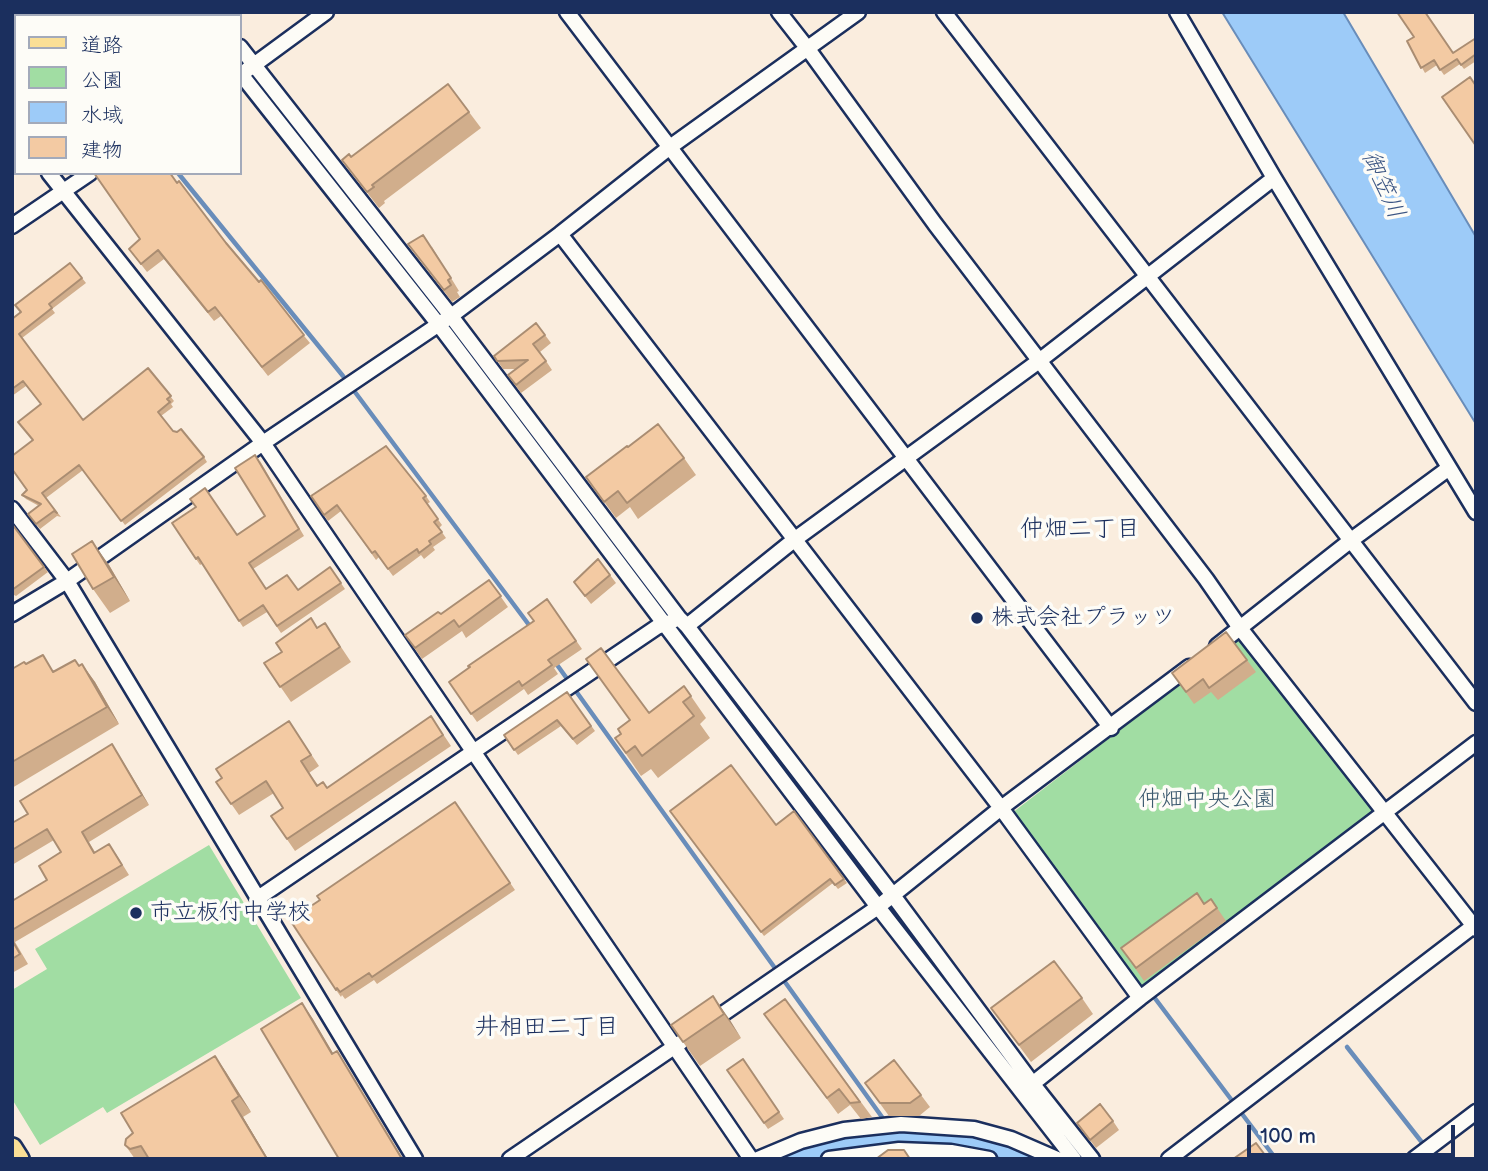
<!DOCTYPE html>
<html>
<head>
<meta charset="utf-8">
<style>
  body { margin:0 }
  #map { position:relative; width:1488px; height:1171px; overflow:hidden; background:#faedde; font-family:"Balsamiq Sans","Klee One",sans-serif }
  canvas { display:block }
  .frame { position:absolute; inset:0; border:14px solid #1b2f5e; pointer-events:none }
  .legend { position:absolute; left:14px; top:14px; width:228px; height:161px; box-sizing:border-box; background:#fdfcf7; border:2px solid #a3aaba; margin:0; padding:9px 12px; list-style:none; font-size:21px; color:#1b2f5e }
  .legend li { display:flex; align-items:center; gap:14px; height:35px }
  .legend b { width:35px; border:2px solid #a3aaba }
  .scale { position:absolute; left:1247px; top:1125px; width:208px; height:32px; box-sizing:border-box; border:4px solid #1b2f5e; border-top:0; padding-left:9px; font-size:21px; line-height:24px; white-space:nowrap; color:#1b2f5e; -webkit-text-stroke:5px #fdfcf7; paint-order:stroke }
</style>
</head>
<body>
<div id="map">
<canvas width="1488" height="1171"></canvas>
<div class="frame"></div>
<ul class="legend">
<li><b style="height:9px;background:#fadf96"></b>道路</li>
<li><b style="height:19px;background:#a1dda3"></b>公園</li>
<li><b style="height:19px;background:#9dcbf8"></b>水域</li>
<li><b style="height:19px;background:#f3caa3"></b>建物</li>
</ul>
<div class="scale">100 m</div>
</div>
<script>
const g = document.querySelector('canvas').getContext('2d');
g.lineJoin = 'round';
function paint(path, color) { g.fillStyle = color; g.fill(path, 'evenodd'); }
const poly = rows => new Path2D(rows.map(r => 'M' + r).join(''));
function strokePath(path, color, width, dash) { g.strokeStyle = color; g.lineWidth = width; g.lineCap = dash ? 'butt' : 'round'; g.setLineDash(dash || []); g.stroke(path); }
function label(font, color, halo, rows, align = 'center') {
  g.font = font + ' "Balsamiq Sans","Klee One",sans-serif'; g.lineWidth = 7; g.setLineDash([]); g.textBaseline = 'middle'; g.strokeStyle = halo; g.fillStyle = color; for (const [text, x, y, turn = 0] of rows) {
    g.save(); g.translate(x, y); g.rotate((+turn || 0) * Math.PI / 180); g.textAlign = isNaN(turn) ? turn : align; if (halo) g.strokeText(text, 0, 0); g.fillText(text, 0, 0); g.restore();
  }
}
paint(poly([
  [1241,637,1373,810,1142,988,1012,813],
  [209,845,301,998,107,1113,103,1107,40,1145,12,1099,12,990,47,969,35,949]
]), '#a1dda3');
const water = poly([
  [1222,12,1343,12,1476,237,1476,424,1222,12],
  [921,1128,974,1134,1049,1159,1004,1159,972,1151,849,1151,818,1159,766,1159,844,1135,921,1128]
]);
paint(water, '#9dcbf8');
strokePath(water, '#698dba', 2);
strokePath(poly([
  [306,143,375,233],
  [178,173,343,376,532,629],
  [633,571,991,1040],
  [555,662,887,1124],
  [1154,997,1276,1159],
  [1347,1047,1435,1159]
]), '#698dba', 4.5);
const minor = poly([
  [188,12,191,16],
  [211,12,213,16],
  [567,12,1111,728],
  [779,12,808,49,935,224,1206,579,1240,628,1476,929],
  [944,12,1476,703],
  [1177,12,1274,178,1476,512],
  [240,47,451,316,679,618,687,626,892,894,1032,1083,1092,1159],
  [247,70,326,12],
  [240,73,439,325,878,907,1074,1159],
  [12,126,16,130],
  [49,173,263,443,751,1159],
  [12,226,90,173],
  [560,234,1001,808,1140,998],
  [12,509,67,581,415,1159],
  [12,614,67,581,263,443,451,316,560,234,670,147,858,12],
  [687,626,794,540,1039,361,1274,178],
  [1217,646,1350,541,1449,468],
  [258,898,657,627,673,621],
  [711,1022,878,907,1001,808,1189,667],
  [1026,1089,1140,998,1476,743],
  [951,1152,989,1159],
  [510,1159,680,1043],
  [758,1159,801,1141,844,1130,901,1124,974,1129,1011,1139,1057,1159],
  [829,1159,899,1150,951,1152,955,1159],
  [1169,1159,1476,924],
  [1414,1159,1476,1112]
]);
const major = poly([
  [12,1148,19,1159]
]);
strokePath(minor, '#1b2f5e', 19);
strokePath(major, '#1b2f5e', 24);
strokePath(minor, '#fdfcf7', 14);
strokePath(major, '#fadf96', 19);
paint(poly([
  [12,12,16,16,16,98,12,93],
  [1476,38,1476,61,1464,69,1460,64,1444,75,1437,65,1425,73,1407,41,1453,53],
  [469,112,481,128,384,201,385,203,379,208,342,160],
  [177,183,310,343,268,376,221,316,214,321,164,259,147,272,129,249,140,239],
  [408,244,432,247,459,291,457,292,460,297,452,302],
  [70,263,86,283,52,309,55,313,22,338,83,420,148,368,174,401,171,404,173,407,161,416,173,431,204,457,207,462,125,525,83,470,46,498,61,517,57,516,40,529,28,514,39,506,26,499,22,495,27,490,33,440,41,404,26,386,12,396,12,319,20,312],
  [536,323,551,343,540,352,552,370,521,393,508,375,516,369,503,369,494,356],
  [628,447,684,458,696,475,638,519,630,507,616,518,586,477],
  [260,461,304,536,253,569,266,589,298,590,330,567,345,589,281,633,267,612,243,627,202,564,200,565,172,523,237,535,265,516],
  [311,496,426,496,430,502,427,504,442,525,439,528,446,538,433,547,435,550,424,559,421,555,393,576,379,557,376,560,341,511,328,521],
  [12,524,48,572,16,596,12,594],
  [598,559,616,583,591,604,574,582],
  [109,565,130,601,110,613,93,589],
  [489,580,508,607,466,638,462,631,422,659,405,635,441,614],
  [547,599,582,649,554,668,558,674,528,695,524,689,477,722,449,682,534,621],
  [325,623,351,662,291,702,264,663],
  [1247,660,1256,672,1218,700,1211,692,1194,704,1172,673],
  [26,664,55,671,82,664,95,682,119,724,12,788,12,669],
  [684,686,706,718,700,724,710,738,658,778,651,769,641,776,615,738],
  [567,692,595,731,577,745,561,726,518,755,504,735],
  [431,716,451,746,295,851,271,816,283,808,274,793,239,815,216,782,222,778,289,721,319,766,309,773,318,785,327,788],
  [119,755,149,805,89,842,95,852,116,854,129,875,15,942,28,964,12,973,12,901,47,880,61,852,54,840,12,865,12,823],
  [455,802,515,890,377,984,374,980,345,999,342,995,341,997,336,990,320,900],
  [670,811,776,825,794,811,847,883,838,889,833,883,764,936],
  [1211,899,1226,921,1144,981,1121,948,1204,904],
  [713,996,741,1038,700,1066,683,1042],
  [1082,998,1093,1014,1031,1062,991,1008],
  [785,999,872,1117,861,1119,850,1105,838,1114,775,1029,764,1014],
  [215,1056,251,1112,243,1117,268,1159,135,1159,125,1145],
  [743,1059,784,1119,768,1129,727,1070],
  [865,1083,921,1095,930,1107,919,1116,889,1116],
  [1113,1121,1119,1130,1096,1148,1077,1123]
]), '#d1ae8c');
paint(poly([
  [92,541,109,565,130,601,114,577],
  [82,664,95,682,119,724,107,707],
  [112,744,119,755,149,805,142,795],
  [713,996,730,1020,741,1038,724,1014],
  [302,1003,313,1019,343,1070,332,1054],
  [337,1051,347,1067,403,1159,402,1159],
  [215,1056,226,1072,251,1112,239,1096],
  [232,1101,243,1117,268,1159,267,1159]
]), '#aa8d72');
const building = poly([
  [12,12,177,12,181,16,16,16,16,47,12,50,12,12],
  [1397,12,1425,12,1453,53,1476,38,1476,54,1461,65,1457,59,1440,70,1434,60,1421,68,1407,41,1414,37,1397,12],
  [12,54,16,59,16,85,12,88,12,54],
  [1470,77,1476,86,1476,146,1442,97,1470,77],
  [448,84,469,112,372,185,374,187,367,192,342,160,349,154,351,157,448,84],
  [94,173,170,173,177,183,179,181,226,243,259,282,261,280,304,335,262,367,215,307,208,312,158,250,141,264,129,249,140,239,94,173],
  [423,235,451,278,448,280,451,285,444,290,408,244,423,235],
  [70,263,82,278,49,304,52,308,19,334,83,420,148,368,171,396,167,399,170,402,158,412,173,431,177,432,181,429,204,457,121,521,79,465,42,493,57,513,54,511,36,524,28,514,41,504,22,495,27,490,12,469,12,456,33,440,18,422,41,404,23,381,12,389,12,319,21,312,15,305,70,263],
  [536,323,545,335,533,344,546,361,516,385,508,375,528,360,497,361,494,356,536,323],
  [658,424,684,458,627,503,618,491,604,502,586,477,627,446,628,447,658,424],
  [386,446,426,496,423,498,438,519,434,522,442,532,429,541,431,544,419,553,417,549,388,569,375,551,372,553,337,505,324,515,311,496,386,446],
  [255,455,299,529,249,563,266,589,287,575,298,590,330,567,341,583,277,626,263,605,239,621,198,557,196,559,172,523,196,507,190,499,205,488,237,535,265,516,235,468,255,455],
  [12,524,44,567,12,590,12,524],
  [92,541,114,577,93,589,72,554,92,541],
  [598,559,610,575,585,596,574,582,598,559],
  [489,580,501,596,459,627,454,620,415,648,405,635,438,612,441,614,489,580],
  [547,599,576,641,548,660,552,665,522,686,519,681,471,714,449,682,470,667,468,666,534,621,528,613,547,599],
  [311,618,317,628,325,623,340,647,280,687,264,663,282,652,276,643,311,618],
  [1226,632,1247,660,1209,688,1203,679,1186,692,1172,673,1226,632],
  [601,648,649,713,684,686,691,696,683,702,694,716,642,756,635,746,626,753,615,738,621,734,618,729,630,720,586,659,601,648],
  [43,655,53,672,75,660,79,666,82,664,107,707,12,762,12,669,24,662,26,664,43,655],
  [567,692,591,726,573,739,557,720,514,750,504,735,567,692],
  [431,716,443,735,287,839,271,816,283,808,266,781,231,804,216,782,222,778,216,769,289,721,311,755,301,761,317,786,323,782,327,788,431,716],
  [112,744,142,795,82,832,94,853,109,844,122,865,12,930,12,901,47,880,39,866,61,852,47,829,12,850,12,823,28,814,20,801,112,744],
  [731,765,776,825,794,811,844,879,835,885,830,879,761,932,670,811,731,765],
  [455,802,510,883,372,977,369,973,340,992,337,988,336,990,290,920,320,900,317,896,455,802],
  [1197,893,1204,904,1211,899,1217,908,1136,968,1121,948,1197,893],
  [12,940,20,954,12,959,12,940],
  [1054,961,1082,998,1019,1045,991,1008,1054,961],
  [713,996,724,1014,683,1042,671,1025,713,996],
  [785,999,860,1102,850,1103,839,1089,827,1098,764,1014,785,999],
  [302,1003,332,1054,337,1051,402,1159,339,1159,261,1029,302,1003],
  [215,1056,239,1096,232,1101,267,1159,149,1159,141,1146,130,1149,125,1145,126,1139,133,1133,121,1113,215,1056],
  [743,1059,779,1112,764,1123,727,1070,743,1059],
  [894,1060,921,1095,910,1103,880,1103,865,1083,894,1060],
  [1100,1104,1113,1121,1090,1140,1077,1123,1100,1104],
  [1256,1143,1268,1159,1233,1159,1256,1143],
  [888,1150,904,1150,910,1159,876,1159,888,1150]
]);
paint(building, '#f3caa3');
strokePath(building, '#aa8d72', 2);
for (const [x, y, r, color] of [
  [977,618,7,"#1b2f5e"],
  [136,913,7,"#1b2f5e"]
]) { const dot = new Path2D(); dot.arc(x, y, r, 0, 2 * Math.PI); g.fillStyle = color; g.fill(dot); strokePath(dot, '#fdfcf7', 2.5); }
label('23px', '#1b2f5e', '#fdfcf7', [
  ["株式会社プラッツ",991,618],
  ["市立板付中学校",150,913]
], 'left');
label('23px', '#3c5a6f', '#fdfcf7', [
  ["仲畑中央公園",1207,800]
]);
label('italic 24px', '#3c5684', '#fdfcf7', [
  ["御笠川",1382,185,66]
]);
label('24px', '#1b2f5e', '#fdfcf7', [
  ["仲畑二丁目",1080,530],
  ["井相田二丁目",547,1028]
]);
</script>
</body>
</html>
